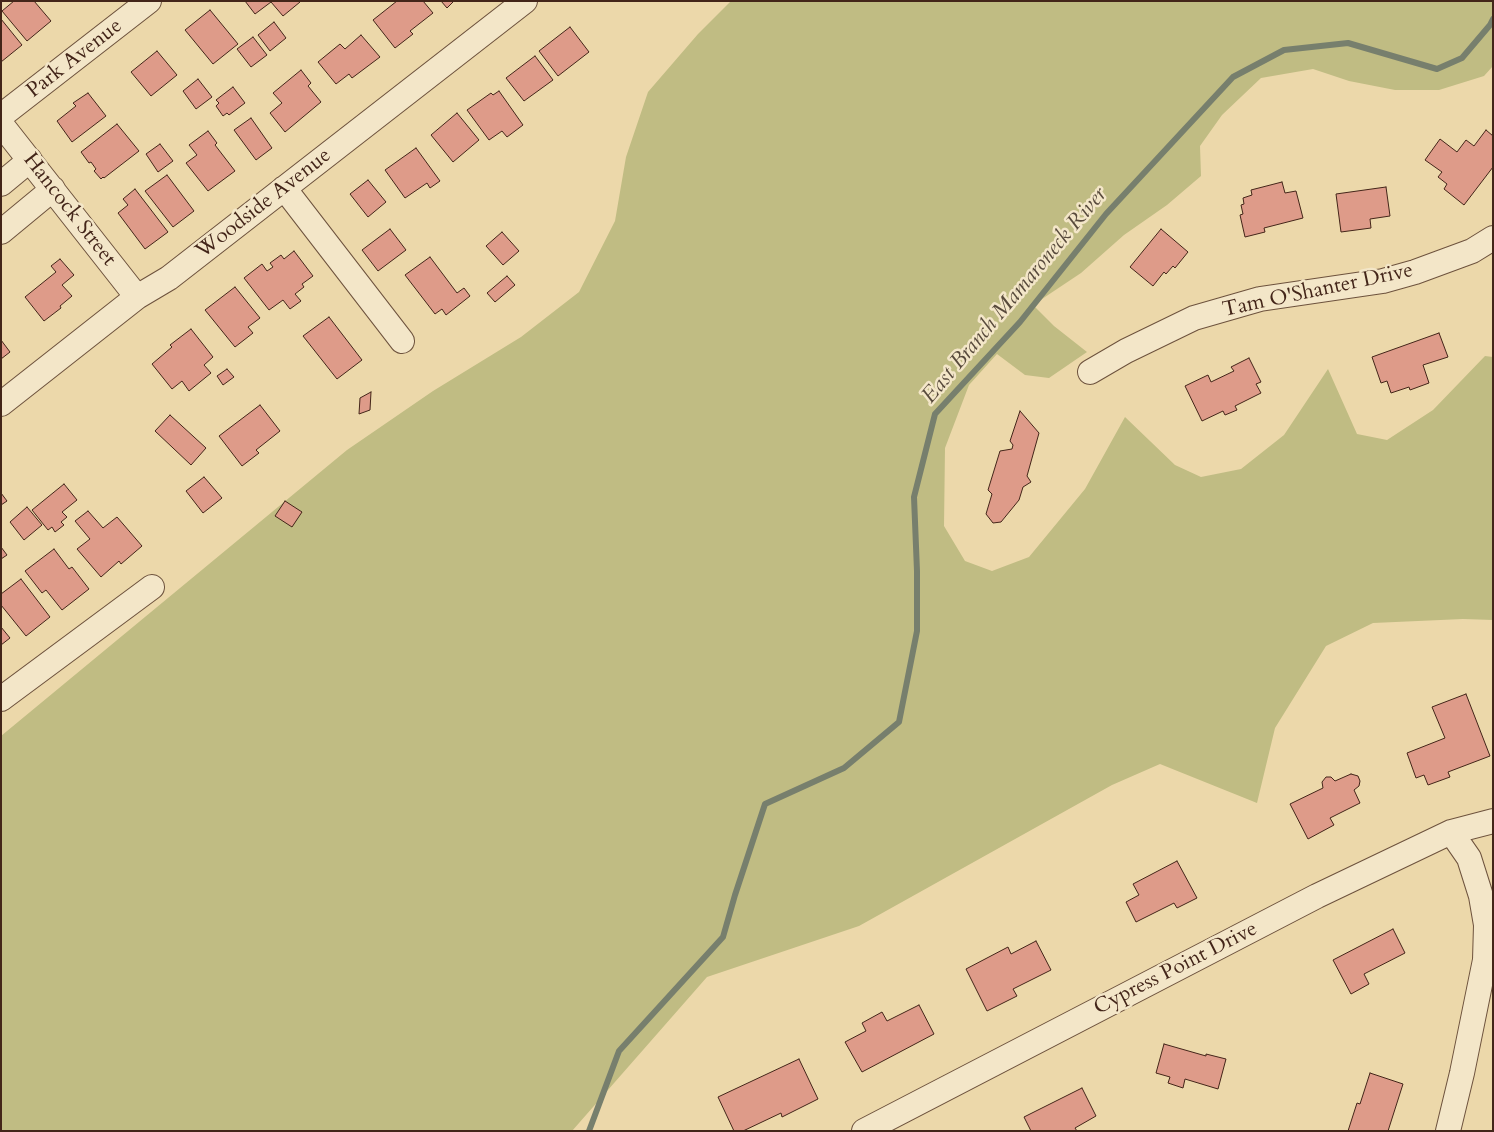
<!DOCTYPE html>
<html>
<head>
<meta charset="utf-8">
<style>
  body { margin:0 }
  #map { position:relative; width:1494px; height:1132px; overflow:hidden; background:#ecd8aa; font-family:Cardo,serif }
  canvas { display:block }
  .frame { position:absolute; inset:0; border:2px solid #432519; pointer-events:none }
</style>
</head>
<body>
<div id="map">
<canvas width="1494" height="1132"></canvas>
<div class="frame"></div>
</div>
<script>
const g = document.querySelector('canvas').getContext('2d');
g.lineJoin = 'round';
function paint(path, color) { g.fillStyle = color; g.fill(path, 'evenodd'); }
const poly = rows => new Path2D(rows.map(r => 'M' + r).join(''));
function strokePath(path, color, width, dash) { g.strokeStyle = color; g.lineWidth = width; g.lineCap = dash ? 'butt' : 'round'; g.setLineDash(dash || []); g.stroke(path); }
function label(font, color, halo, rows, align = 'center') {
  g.font = font + ' Cardo,serif'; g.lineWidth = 5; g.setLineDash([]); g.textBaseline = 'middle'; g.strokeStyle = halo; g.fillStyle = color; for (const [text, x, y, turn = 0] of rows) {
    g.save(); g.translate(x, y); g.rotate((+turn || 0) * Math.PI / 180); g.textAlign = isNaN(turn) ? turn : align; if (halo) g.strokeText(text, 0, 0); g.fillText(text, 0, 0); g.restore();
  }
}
paint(poly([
  [731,1,1493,1,1493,66,1484,76,1439,90,1395,90,1349,81,1313,69,1261,78,1222,115,1200,146,1201,176,1167,205,1124,235,1081,273,1033,305,1054,326,1087,352,1049,378,1025,375,997,354,969,385,945,448,944,526,965,561,992,571,1029,557,1085,489,1125,417,1175,465,1201,477,1241,469,1284,435,1328,369,1357,434,1387,440,1433,410,1485,356,1493,357,1493,620,1463,619,1373,623,1326,646,1275,728,1257,803,1160,764,1112,785,859,926,707,977,572,1131,1,1131,1,736,347,450,433,391,521,337,579,292,615,221,626,157,648,92,698,34]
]), '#c0bc83');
strokePath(poly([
  [589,1131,619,1051,723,937,735,895,765,804,844,768,899,722,917,631,917,571,914,497,935,414,1020,322,1106,214,1233,77,1284,50,1348,43,1437,69,1462,58,1490,25,1493,19]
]), '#777f6d', 6);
const building = poly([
  [14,1,34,1,51,21,27,41,2,11,14,1],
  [245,1,299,1,300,2,283,16,271,2,255,14,245,1],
  [397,1,423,1,433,13,410,31,413,34,395,48,373,20,397,1],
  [441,1,454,1,447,8,441,1],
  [210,10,238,44,213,64,185,30,210,10],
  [1,19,22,45,1,62,1,19],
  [274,22,286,38,270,51,258,35,274,22],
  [570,27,589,52,558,76,539,51,570,27],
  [361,35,380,57,352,78,349,74,336,84,318,62,340,44,345,49,361,35],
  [253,37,267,55,251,67,237,49,253,37],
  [157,51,177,75,151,96,131,72,157,51],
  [535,56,553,80,524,101,506,78,535,56],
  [301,70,311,83,308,86,321,102,285,132,270,113,282,103,273,93,301,70],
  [198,79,212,97,196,109,183,91,198,79],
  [233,87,245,103,229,115,227,113,223,116,216,106,219,103,216,100,233,87],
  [499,91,523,125,507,137,502,131,489,140,467,110,491,93,493,95,499,91],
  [88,93,106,116,72,142,57,121,76,106,73,103,88,93],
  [457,113,479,140,453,162,431,135,457,113],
  [251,118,272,148,256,160,234,130,251,118],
  [117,124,139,151,104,178,103,177,101,179,94,171,96,169,91,162,89,163,81,152,117,124],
  [1486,130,1493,136,1493,167,1464,205,1444,189,1447,184,1438,177,1442,172,1425,160,1440,139,1457,152,1466,140,1474,146,1486,130],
  [208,131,217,143,215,145,235,171,208,191,186,163,197,155,189,145,208,131],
  [160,144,173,161,158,172,146,154,160,144],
  [416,148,440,181,430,188,427,183,405,198,385,170,416,148],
  [167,175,194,211,173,227,145,191,167,175],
  [368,180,386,202,368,217,350,194,368,180],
  [1282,182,1285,193,1296,191,1303,218,1264,228,1265,232,1245,237,1240,215,1243,214,1241,205,1244,204,1243,198,1252,195,1251,190,1282,182],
  [1386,187,1390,216,1370,219,1371,228,1341,232,1336,194,1386,187],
  [135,189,168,232,145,249,118,213,128,205,123,199,135,189],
  [390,229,406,250,378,271,362,250,390,229],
  [1161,229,1188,252,1175,268,1173,266,1166,274,1164,272,1153,286,1130,267,1161,229],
  [502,232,519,251,503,265,486,246,502,232],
  [294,251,313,276,302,284,304,287,295,294,301,301,290,309,283,300,269,310,244,278,262,264,267,271,273,267,270,263,281,255,284,259,294,251],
  [430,257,457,293,464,288,470,296,446,315,442,309,435,314,405,275,430,257],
  [60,259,74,275,62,285,72,296,60,306,61,308,44,321,25,297,56,272,51,266,60,259],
  [507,276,515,285,495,302,487,293,507,276],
  [235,287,260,318,248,327,253,333,235,347,205,310,235,287],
  [329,317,362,360,337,379,303,336,329,317],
  [191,329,213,357,204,365,211,373,189,391,182,381,172,389,152,364,172,347,170,345,191,329],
  [1439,333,1448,357,1423,365,1429,383,1410,390,1409,387,1391,393,1387,381,1381,383,1372,357,1439,333],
  [1,340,10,352,1,359,1,340],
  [1249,358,1261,382,1256,384,1261,393,1235,406,1237,410,1225,415,1223,411,1202,421,1185,386,1208,375,1211,382,1234,371,1231,367,1249,358],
  [227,369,234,377,223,385,217,376,227,369],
  [371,392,370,410,359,414,360,398,371,392],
  [260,405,280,431,256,450,259,453,242,466,219,436,260,405],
  [1020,411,1039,433,1027,476,1031,482,1023,487,1019,500,1001,522,993,523,986,514,992,494,988,490,1000,451,1012,449,1013,445,1010,441,1020,411],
  [170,415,206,448,191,465,155,431,170,415],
  [204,477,222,498,203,513,186,491,204,477],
  [64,484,77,500,62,512,67,517,61,522,64,525,55,532,52,527,48,530,32,510,64,484],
  [1,493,7,501,1,505,1,493],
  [285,501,302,512,292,527,275,516,285,501],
  [27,507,42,525,24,540,10,522,27,507],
  [88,511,103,528,117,517,142,546,121,564,119,561,101,577,77,549,90,539,75,521,88,511],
  [1,547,7,555,1,559,1,547],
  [54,549,69,569,72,567,89,589,62,610,46,590,42,593,25,571,54,549],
  [21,579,50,617,26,636,1,605,1,594,21,579],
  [1,627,10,638,1,645,1,627],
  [1466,694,1490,756,1448,772,1450,777,1428,785,1424,775,1416,778,1407,753,1445,738,1432,707,1466,694],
  [1351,774,1358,776,1360,781,1359,786,1354,790,1360,803,1330,818,1334,825,1308,839,1290,804,1323,788,1322,782,1326,777,1331,777,1335,781,1351,774],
  [1177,861,1197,898,1177,908,1174,903,1136,922,1126,902,1139,895,1133,884,1177,861],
  [1393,929,1405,953,1364,974,1369,984,1351,994,1333,960,1393,929],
  [1036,941,1051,970,1013,989,1017,996,987,1011,966,969,1008,947,1011,954,1036,941],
  [919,1005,934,1034,862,1072,845,1042,866,1031,862,1023,882,1012,887,1021,919,1005],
  [1164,1044,1206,1056,1206,1054,1226,1059,1218,1089,1185,1079,1183,1088,1168,1083,1170,1077,1156,1073,1164,1044],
  [799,1059,818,1099,782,1117,781,1113,743,1131,734,1131,718,1097,799,1059],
  [1370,1073,1403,1084,1388,1131,1348,1131,1357,1103,1360,1104,1370,1073],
  [1082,1088,1096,1116,1075,1128,1077,1131,1031,1131,1024,1117,1082,1088]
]);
paint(building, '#de9b89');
strokePath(building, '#432519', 1);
const minor = poly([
  [1,116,149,1],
  [1,124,137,297],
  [1,184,30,160],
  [284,188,402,341],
  [1,232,53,189],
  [1090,372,1126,351,1194,318,1260,299,1383,281,1415,272,1472,251,1493,238],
  [1,404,137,297,169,278,525,1],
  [1,699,152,587],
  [864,1131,1317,896,1451,832,1493,821],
  [1448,1131,1462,1073,1485,960,1486,925,1481,896,1469,858,1451,832]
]);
strokePath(minor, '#6d523d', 26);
strokePath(minor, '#f3e6c8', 24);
label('21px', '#432519', '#f3e6c8', [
  ["Park Avenue",75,59,-38],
  ["Woodside Avenue",264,204,-38],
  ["Hancock Street",69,210,52],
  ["Tam O'Shanter Drive",1318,291,-12],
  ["Cypress Point Drive",1176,969,-27]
]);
label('italic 22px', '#584a3c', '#f3e6c8', [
  ["East Branch Mamaroneck River",1015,296,-50]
]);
</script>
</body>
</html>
